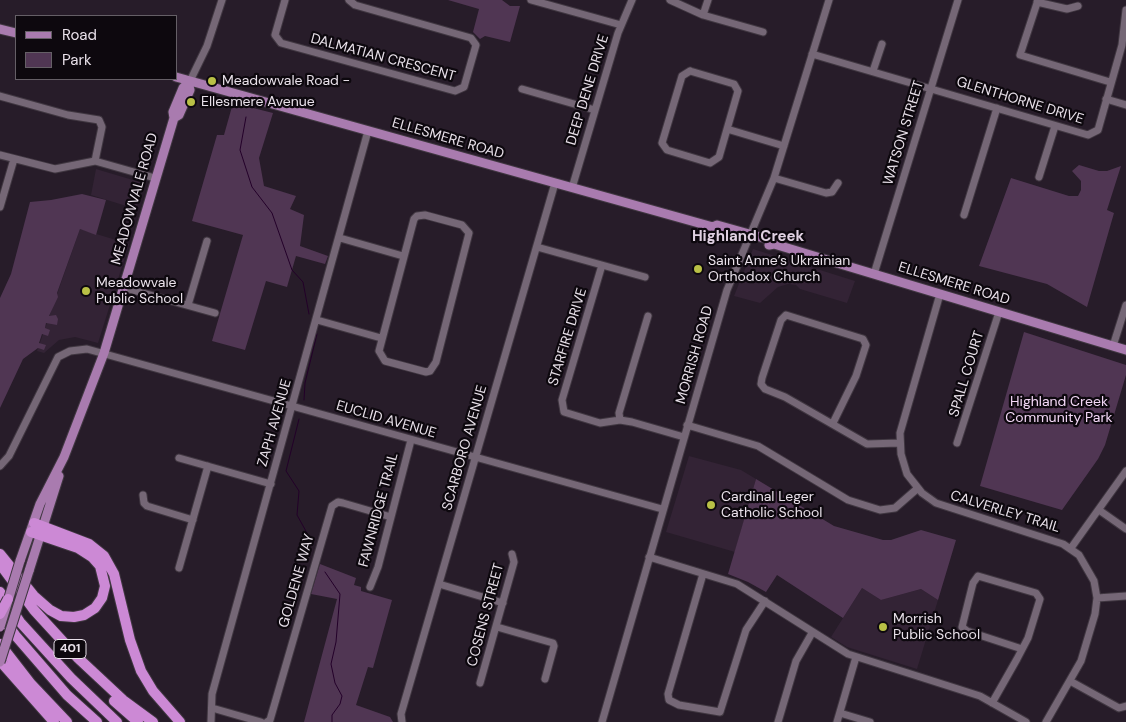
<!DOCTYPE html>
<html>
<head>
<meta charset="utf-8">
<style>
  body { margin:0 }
  #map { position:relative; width:1126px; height:722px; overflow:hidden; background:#271c29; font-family:"DM Sans",sans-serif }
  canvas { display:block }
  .legend { position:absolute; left:15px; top:15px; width:162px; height:65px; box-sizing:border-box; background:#0d080e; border:1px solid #655f66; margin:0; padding:6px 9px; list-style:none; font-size:15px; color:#e9e1ea }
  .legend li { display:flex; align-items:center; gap:10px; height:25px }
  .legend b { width:25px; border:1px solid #655f66 }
</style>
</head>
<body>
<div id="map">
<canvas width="1126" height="722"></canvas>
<ul class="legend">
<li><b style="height:6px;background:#a97baf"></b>Road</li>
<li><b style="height:14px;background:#503653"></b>Park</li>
</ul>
</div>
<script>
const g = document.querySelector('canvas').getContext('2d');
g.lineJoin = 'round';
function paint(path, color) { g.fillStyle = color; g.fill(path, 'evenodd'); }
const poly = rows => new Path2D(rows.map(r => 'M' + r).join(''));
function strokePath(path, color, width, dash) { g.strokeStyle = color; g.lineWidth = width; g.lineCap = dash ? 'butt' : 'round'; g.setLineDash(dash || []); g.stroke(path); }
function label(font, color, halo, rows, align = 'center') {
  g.font = font + ' "DM Sans",sans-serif'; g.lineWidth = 4.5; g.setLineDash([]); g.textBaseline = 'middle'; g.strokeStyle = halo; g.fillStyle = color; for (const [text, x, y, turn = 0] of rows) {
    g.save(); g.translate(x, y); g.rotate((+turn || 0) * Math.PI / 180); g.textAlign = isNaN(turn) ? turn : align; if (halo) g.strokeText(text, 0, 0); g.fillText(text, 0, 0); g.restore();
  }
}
paint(poly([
  [96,169,143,183,136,209,91,195],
  [80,229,129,244,98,343,75,337,59,340,44,353,37,351],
  [753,249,855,281,847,303,800,289,796,285,788,284,778,287,760,303,734,296],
  [689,456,741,470,756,479,735,552,666,532],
  [862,588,881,600,921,589,938,600,917,669,847,647,831,637]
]), '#332335');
paint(poly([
  [448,0,502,0,510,6,520,6,510,42,485,36,480,39,473,32,479,9],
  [233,103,273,113,259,158,264,186,296,196,290,209,304,215,300,246,328,256,325,264,296,256,287,287,266,281,245,350,212,341,243,235,192,221,217,135,224,135],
  [1079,165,1099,171,1107,171,1121,166,1107,210,1114,213,1087,307,1047,284,979,266,1011,178,1069,196,1078,196,1081,190,1081,181,1072,171],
  [82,194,106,200,96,235,80,229,57,293,58,297,49,316,56,315,58,319,57,325,46,323,45,328,50,330,48,336,42,334,39,343,46,345,44,350,38,348,23,359,0,408,0,298,11,274,30,202,51,200],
  [1024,332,1126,365,1126,375,1105,445,1098,459,1062,510,980,486],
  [756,479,834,526,883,540,891,540,921,530,956,540,938,600,921,589,881,600,862,588,843,618,777,575,766,592,748,582,728,574],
  [320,564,356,578,354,585,361,587,361,591,392,600,373,668,368,667,356,705,390,717,393,722,304,722,337,599,311,594]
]), '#503653');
strokePath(poly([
  [246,117,240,150,252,187,272,213,292,270,303,282,309,314],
  [304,400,305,383,317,334],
  [299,419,286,471,299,491,297,515,307,533,307,553,310,557],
  [325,572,340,594,336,642,331,664,335,683,342,696,340,704,332,715,332,722]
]), '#230029', 1);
const minor = poly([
  [285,0,275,35,281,43,455,91,464,87,476,45,471,38,355,5,349,0],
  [531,0,621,25],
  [670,0,703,15,763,32],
  [1038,0,1020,55,1110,82],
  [1037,2,1067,9,1078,6],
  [703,15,708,0],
  [812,54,1088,135,1098,130,1122,45,1126,10],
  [690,71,734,84,738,91,719,157,710,163,667,150,662,143,682,76,690,71],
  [873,71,882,44],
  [190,81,207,46,222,0],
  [522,89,595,110],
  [0,96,68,115,99,120,102,127,95,161],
  [1106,99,1126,105],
  [727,129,784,146],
  [0,155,55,169,95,161,155,178],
  [1039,177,1055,126],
  [774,178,826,193,832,192,838,183],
  [572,188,618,33,632,0],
  [0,207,14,159],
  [425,215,462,225,469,233,436,362,430,371,426,372,385,361,379,351,414,219,417,216,425,215],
  [964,215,997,108],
  [340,238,403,256],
  [537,247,645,277],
  [602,265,562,400,564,412,600,423,620,420,632,422,684,437],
  [874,274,958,0],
  [125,288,215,313],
  [940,294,900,433,901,454,907,474,922,493,936,503,1063,544,1079,555,1094,581,1097,598,1095,614,1081,661,1046,722],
  [188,305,207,241],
  [317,320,381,338],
  [1113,346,1126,305],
  [620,420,619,413,648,316],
  [833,423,856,376,866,345,863,339,786,315,781,320,762,378,761,384,765,389,785,397,867,444,899,443],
  [687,425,758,446,848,500,880,510,895,508,918,488],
  [957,443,999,312],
  [179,458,271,484],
  [0,466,9,456,58,357,70,351,87,349,662,509],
  [143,495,144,503,147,506,193,520],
  [1099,510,1126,529],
  [1071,548,1126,471],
  [649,557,737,584,848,654,980,696,1026,722],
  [179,568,208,466],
  [703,574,668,694,669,700,679,705,720,712,746,630,765,601],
  [439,584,503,603],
  [370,587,378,567,411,440],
  [1097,598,1126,596],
  [497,627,553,643,554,646,545,679],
  [1070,681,1119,708,1126,706],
  [480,683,514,562,512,554],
  [992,703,1017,659,1028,638,1040,599,1036,593,978,576,973,583,962,627,967,631,1022,649],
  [212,708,261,722],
  [840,713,870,722],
  [211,722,212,694,368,131],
  [267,722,270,720,332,506,338,502,343,503,391,517],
  [402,722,401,714,555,183],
  [602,722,727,290,774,178,829,0],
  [778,722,796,661,812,633],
  [837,722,856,657]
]);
const major = poly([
  [0,29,16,33],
  [176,77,713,227,717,225,742,232,771,240,774,244],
  [174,118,179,115,190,90,188,84],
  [769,245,774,244,1126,350],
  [20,561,40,504,64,457,104,353,174,118,173,112,183,88,190,81],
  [29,571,59,476]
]);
const highway = poly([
  [34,523,89,544,104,556,114,574,130,640,141,671,153,691,180,722],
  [0,554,34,596,50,610,61,616,74,617,84,615,95,608,102,598,105,586,100,566,92,557,78,548,31,532],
  [0,564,34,610,78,658,123,700,153,722],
  [0,592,20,622,71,678,117,722],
  [0,614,15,635,67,695,97,722],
  [0,644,31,684,67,722],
  [0,661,54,722],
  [114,701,138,722]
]);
strokePath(minor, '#403741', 9);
strokePath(major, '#403741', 11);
strokePath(highway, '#403741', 12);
strokePath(minor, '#756776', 7);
strokePath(major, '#a97baf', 9);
strokePath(highway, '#cc89d5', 10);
const majorBridge = poly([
  [0,627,20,561],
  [0,662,29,571]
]);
const highwayBridge = poly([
  [0,614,8,599]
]);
strokePath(majorBridge, '#403741', 11, []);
strokePath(highwayBridge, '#403741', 12, []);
strokePath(majorBridge, '#a97baf', 9);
strokePath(highwayBridge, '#cc89d5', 10);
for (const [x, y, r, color] of [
  [212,81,5,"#b9c046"],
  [191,102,5,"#b9c046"],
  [698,269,5,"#b9c046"],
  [86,291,5,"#b9c046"],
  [711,505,5,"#b9c046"],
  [883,627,5,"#b9c046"]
]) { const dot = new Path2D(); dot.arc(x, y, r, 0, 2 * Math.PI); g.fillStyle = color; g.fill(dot); strokePath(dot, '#0d080e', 2); }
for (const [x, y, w] of [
  [70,649,32]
]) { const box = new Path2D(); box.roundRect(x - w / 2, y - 9.5, w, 19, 4); g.fillStyle = '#0d080e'; g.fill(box); strokePath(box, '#e9e1ea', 1); }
label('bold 12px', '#e9e1ea', null, [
  ["401",70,649]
]);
label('14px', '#e9e1ea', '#0d080e', [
  ["DALMATIAN CRESCENT",383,58,15],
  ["DEEP DENE DRIVE",588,90,-73],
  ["GLENTHORNE DRIVE",1020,101,17],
  ["WATSON STREET",904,133,-73],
  ["ELLESMERE ROAD",448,139,16],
  ["MEADOWVALE ROAD",135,199,-74],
  ["ELLESMERE ROAD",954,284,17],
  ["STARFIRE DRIVE",568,337,-73],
  ["MORRISH ROAD",695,355,-74],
  ["SPALL COURT",967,374,-73],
  ["EUCLID AVENUE",386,420,16],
  ["ZAPH AVENUE",275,423,-74],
  ["SCARBORO AVENUE",465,448,-74],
  ["FAWNRIDGE TRAIL",379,510,-75],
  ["CALVERLEY TRAIL",1005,512,17],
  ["GOLDENE WAY",297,581,-74],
  ["COSENS STREET",486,615,-75]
]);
label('14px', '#e9e1ea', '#0d080e', [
  ["Meadowvale Road -",222,81],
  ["Ellesmere Avenue",201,102],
  ["Saint Anne’s Ukrainian",708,261],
  ["Orthodox Church",708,277],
  ["Meadowvale",96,283],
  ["Public School",96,299],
  ["Cardinal Leger",721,497],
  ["Catholic School",721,513],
  ["Morrish",893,619],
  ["Public School",893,635]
], 'left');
label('14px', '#f4d8f7', '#0d080e', [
  ["Highland Creek",1059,402],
  ["Community Park",1059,418]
]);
label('bold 15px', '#e0d1e2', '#0d080e', [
  ["Highland Creek",748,237]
]);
</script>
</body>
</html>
